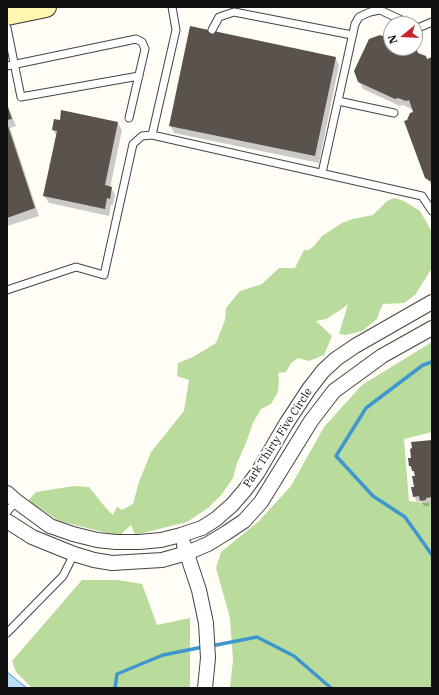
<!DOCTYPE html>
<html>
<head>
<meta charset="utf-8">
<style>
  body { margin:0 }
  #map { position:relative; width:439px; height:695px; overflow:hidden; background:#fffdf5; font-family:"IBM Plex Serif",serif }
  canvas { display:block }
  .frame { position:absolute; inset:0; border:8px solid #111; pointer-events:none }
  .north { position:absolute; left:383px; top:16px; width:40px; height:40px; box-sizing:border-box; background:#fff; border:1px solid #a0a0a0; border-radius:50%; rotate:252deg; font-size:11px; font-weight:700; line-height:16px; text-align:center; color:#111 }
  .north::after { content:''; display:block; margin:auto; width:14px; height:18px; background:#c4262e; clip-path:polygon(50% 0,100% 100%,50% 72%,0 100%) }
</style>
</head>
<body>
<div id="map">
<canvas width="439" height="695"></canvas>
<div class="frame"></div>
<div class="north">N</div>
</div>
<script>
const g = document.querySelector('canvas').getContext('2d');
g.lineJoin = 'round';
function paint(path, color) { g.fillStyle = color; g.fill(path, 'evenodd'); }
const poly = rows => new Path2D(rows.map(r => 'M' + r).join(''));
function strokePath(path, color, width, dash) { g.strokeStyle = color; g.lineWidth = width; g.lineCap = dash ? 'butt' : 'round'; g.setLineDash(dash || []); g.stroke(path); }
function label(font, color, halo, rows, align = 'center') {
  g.font = font + ' "IBM Plex Serif",serif'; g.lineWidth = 4; g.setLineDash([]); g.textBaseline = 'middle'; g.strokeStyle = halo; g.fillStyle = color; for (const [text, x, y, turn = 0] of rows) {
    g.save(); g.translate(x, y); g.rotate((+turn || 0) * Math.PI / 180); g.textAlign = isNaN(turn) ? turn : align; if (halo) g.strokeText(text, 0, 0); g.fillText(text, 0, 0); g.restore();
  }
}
paint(poly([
  [394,198,404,201,420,211,432,232,432,268,415,295,404,303,383,304,380,310,377,319,362,331,346,335,339,334,348,304,342,309,326,319,316,321,332,336,324,355,309,361,298,358,291,363,286,372,278,373,279,379,278,392,271,404,261,409,253,423,246,443,237,463,233,478,222,494,208,508,187,522,135,535,131,525,119,536,59,521,28,501,36,492,74,486,89,487,106,508,113,515,117,507,122,510,133,504,139,482,151,452,184,411,189,380,177,376,178,363,193,357,216,343,225,320,226,308,240,291,262,284,279,268,295,268,304,250,309,250,314,246,322,236,342,223,353,219,373,215,387,201],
  [432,342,432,432,404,439,409,501,425,503,432,502,432,688,230,688,233,660,230,618,216,568,221,552,259,521,291,486,324,427,362,385],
  [82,580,118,580,142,584,157,625,190,618,190,685,189,688,32,688,16,672,12,661]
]), '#b9dc9c');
const water = poly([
  [8,673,27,688,7,688,7,674,8,673]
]);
paint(water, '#b9e0f7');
strokePath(water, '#3f96cf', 1);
paint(poly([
  [391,40,391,48,409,48,427,60,432,58,432,186,426,178,407,121,414,112,412,108,411,109,403,105,400,106,363,89,359,81],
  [335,57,339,65,319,163,174,133,170,125],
  [8,108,12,116,16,126,10,128,39,216,7,226,7,109],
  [60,121,118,123,122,130,110,188,111,188,115,195,113,205,111,205,109,216,49,203,44,196,57,137,53,130],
  [432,441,432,503,429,503,429,506,424,506,421,501,417,502,414,496,416,477,410,466,412,458]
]), '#0003');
strokePath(poly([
  [432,362,423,365,366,408,336,456,373,496,405,517,432,555],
  [211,646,257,637,294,656,331,688],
  [115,688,117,674,163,655,203,647]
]), '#3f96cf', 3.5);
paint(poly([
  [190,26,336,57,315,156,169,126],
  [380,35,391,39,391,48,411,48,417,50,418,53,426,56,427,59,432,57,432,182,425,178,404,121,407,120,410,113,413,112,409,100,406,101,398,98,395,99,358,82,354,71,369,39],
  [8,107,12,119,7,120,7,108],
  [61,110,118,122,105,185,112,187,110,199,107,198,105,209,43,196,57,131,52,130,54,119,60,120],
  [7,123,35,208,7,218],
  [432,440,432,497,426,498,426,500,420,501,419,496,413,497,411,487,414,487,412,476,415,476,414,471,412,471,411,466,409,466,408,458,411,458,410,449,412,448,411,442]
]), '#5a524d');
const service = poly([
  [172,7,176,30,152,135,422,196,432,211],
  [415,26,418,28,432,22],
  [7,28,21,97,139,76],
  [212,30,219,17,234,12,352,35],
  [7,66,136,39,142,42,145,49,129,118],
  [338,101,394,113],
  [322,173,355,24,359,17,370,12,380,10,410,24],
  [7,290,76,267,104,275,133,144,142,136,152,135],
  [7,512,16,501],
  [7,633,63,576,74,554]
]);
const minor = poly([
  [7,493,16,501,50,526,73,534,97,540,116,542,139,542,161,540,181,535,202,528,216,519,232,505,245,490,258,472,286,424,309,389,323,371,336,359,355,346,432,302],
  [7,521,32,537,74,554,94,560,112,563,162,560,187,553,208,544,226,533,244,521,261,502,311,421,334,391,382,356,432,328],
  [184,545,199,590,206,623,208,658,205,688]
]);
const secondary = poly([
  [7,15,46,7]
]);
strokePath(service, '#444', 9);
strokePath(minor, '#444', 16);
strokePath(secondary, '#333', 22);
strokePath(service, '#fff', 7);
strokePath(minor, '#fff', 14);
strokePath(secondary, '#fff6b0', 20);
label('11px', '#111', '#fff', [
  ["Park Thirty Five Circle",278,438,-57]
]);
</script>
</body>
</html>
